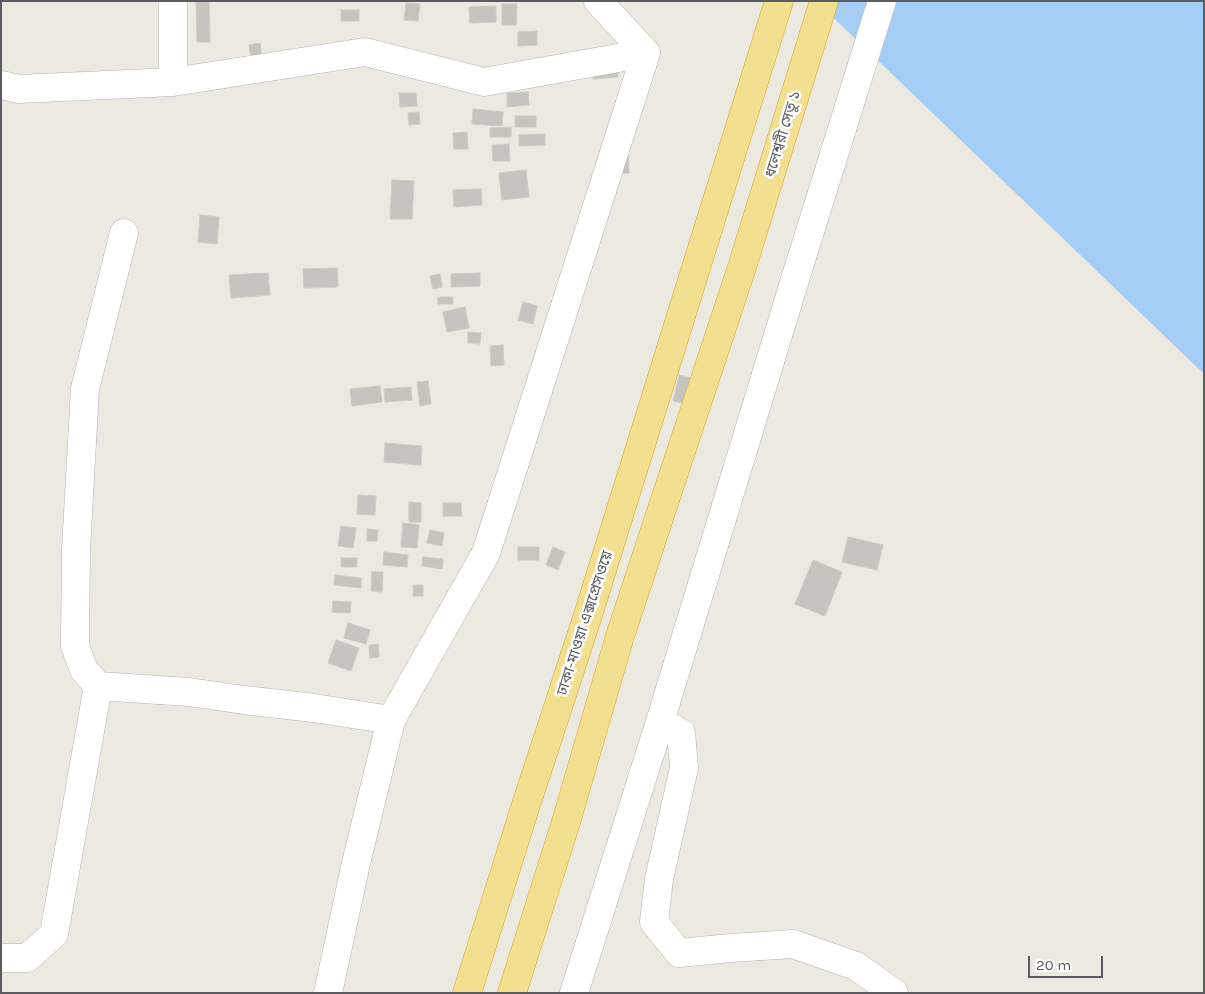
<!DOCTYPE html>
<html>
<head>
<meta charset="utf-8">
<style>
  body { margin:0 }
  #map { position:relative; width:1205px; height:994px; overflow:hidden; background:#ebe9e0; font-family:Karla,sans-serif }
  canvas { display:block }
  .frame { position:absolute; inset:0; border:2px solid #595c60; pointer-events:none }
  .scale { position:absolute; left:1028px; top:956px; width:75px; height:22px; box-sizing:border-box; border:2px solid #595c60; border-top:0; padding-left:6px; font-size:15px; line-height:18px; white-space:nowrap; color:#595c60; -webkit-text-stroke:4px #fff; paint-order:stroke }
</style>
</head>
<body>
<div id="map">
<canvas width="1205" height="994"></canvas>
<div class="frame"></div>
<div class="scale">20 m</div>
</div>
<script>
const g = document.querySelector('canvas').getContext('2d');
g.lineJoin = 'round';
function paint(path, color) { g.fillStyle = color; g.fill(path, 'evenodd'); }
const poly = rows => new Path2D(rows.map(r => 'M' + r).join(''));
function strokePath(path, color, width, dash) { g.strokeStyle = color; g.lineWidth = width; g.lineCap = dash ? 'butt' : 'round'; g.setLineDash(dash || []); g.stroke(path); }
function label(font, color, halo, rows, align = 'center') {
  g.font = font + ' Karla,"Noto Sans Bengali",sans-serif'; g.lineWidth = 5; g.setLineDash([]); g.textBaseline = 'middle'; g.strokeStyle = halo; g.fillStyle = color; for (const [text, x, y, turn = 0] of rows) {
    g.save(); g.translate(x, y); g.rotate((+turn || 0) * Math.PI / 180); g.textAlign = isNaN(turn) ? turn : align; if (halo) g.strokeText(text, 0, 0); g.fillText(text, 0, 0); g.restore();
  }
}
paint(poly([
  [816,1,1204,1,1204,374]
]), '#a5cef6');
const building = poly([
  [196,1,209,1,210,42,197,42,196,1],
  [406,3,420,4,418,21,404,20,406,3],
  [502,4,517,4,516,25,502,25,502,4],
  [496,6,496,22,470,23,469,7,496,6],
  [341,10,359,10,359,21,341,21,341,10],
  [537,31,537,45,518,46,518,32,537,31],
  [260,43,263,64,252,66,249,45,260,43],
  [617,62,618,77,593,79,592,64,617,62],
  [528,92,529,105,507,107,507,93,528,92],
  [399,93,416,93,417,106,400,107,399,93],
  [473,109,503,112,502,126,472,124,473,109],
  [419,112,420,124,409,125,408,113,419,112],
  [515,116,536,116,536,127,515,127,515,116],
  [511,127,511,137,490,137,490,128,511,127],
  [467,132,468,149,454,149,453,133,467,132],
  [545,134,545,145,519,146,519,135,545,134],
  [509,144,510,161,493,161,492,145,509,144],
  [628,145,629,173,618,173,628,145],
  [526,170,529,197,502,200,499,173,526,170],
  [392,180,414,181,412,219,390,219,392,180],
  [481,189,482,205,454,207,453,190,481,189],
  [200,215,219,217,217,244,198,242,200,215],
  [337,268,338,287,304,288,303,269,337,268],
  [268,273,270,295,231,298,229,275,268,273],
  [480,273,480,286,451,287,451,274,480,273],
  [440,274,442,287,433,289,430,276,440,274],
  [438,297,453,297,453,304,438,304,438,297],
  [523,302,537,306,533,324,518,320,523,302],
  [465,307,469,328,447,332,443,312,465,307],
  [468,332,481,333,480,344,468,343,468,332],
  [503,345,504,365,491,366,490,346,503,345],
  [679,375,700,380,694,405,673,401,679,375],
  [428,381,431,404,420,406,417,382,428,381],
  [380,386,382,402,352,406,350,389,380,386],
  [411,387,412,400,385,402,384,389,411,387],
  [385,443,422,446,421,465,384,462,385,443],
  [358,495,376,496,375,515,357,514,358,495],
  [409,502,421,503,421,522,409,522,409,502],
  [443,503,461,503,462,516,443,516,443,503],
  [403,523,419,525,417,548,401,547,403,523],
  [341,526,356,528,353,548,338,546,341,526],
  [367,529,378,530,377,541,367,541,367,529],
  [430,530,444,533,442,546,427,543,430,530],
  [848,537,883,545,877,570,842,562,848,537],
  [518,547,539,547,539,560,518,560,518,547],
  [553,547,565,552,558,570,546,565,553,547],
  [384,552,408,555,407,567,383,565,384,552],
  [423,557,443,559,442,569,422,566,423,557],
  [341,558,357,558,357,567,341,567,341,558],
  [813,560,842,572,825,616,795,604,813,560],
  [372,572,383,572,382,592,371,591,372,572],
  [335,575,361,578,361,588,334,585,335,575],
  [413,585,423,585,423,596,413,596,413,585],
  [333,601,351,602,350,613,332,612,333,601],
  [348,623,370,630,366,644,344,638,348,623],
  [336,640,359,648,351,671,328,663,336,640],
  [378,644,379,657,370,658,369,645,378,644]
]);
paint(building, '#c6c4be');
strokePath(building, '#cecbc0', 1);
const minor = poly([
  [173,82,173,1],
  [1,85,19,89,173,82,365,52,484,82,646,53],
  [124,233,85,389,76,549,75,646,84,670,98,686,189,692,244,700,314,708,391,720],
  [660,722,681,733,684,768,659,879,654,922,679,953,731,948,793,944,856,966,894,993],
  [1,958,27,958,54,934,98,686],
  [328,993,356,863,391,720,486,553,646,53,598,1],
  [574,993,660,722,797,273,882,1]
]);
const highway = poly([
  [467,993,524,811,588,615,779,1],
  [512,993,566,822,620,636,742,267,824,1]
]);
strokePath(minor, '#b3b6ba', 29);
strokePath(highway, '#d6a616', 29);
strokePath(minor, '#fff', 28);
strokePath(highway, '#f2df90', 28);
label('15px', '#595c60', '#fff', [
  ["ধলেশ্বরী সেতু ১",783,134,-73],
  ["ঢাকা-মাওয়া এক্সপ্রেসওয়ে",585,623,-72]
]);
</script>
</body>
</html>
